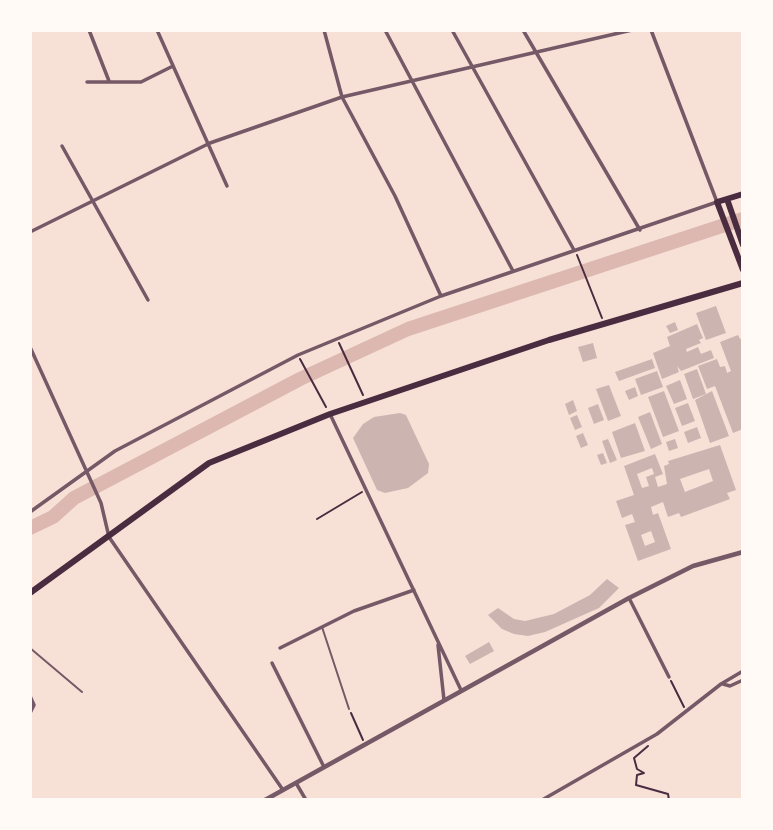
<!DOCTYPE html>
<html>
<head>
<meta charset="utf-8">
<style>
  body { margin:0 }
  #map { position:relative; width:773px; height:830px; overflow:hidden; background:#f7e1d7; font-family:"Space Grotesk",sans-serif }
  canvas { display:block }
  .frame { position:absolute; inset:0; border:32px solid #fffaf5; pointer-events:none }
</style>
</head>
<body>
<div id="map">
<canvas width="773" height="830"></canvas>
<div class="frame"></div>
</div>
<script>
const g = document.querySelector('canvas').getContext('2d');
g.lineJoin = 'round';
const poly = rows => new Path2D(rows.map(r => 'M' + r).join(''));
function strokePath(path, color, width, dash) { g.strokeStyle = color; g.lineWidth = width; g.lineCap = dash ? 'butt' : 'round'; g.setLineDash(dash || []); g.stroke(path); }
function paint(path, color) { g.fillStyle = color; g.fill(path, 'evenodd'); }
strokePath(poly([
  [30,528,53,517,74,498,300,379,408,329,743,219]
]), '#dcb8b0', 14);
paint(poly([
  [716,306,726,333,706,340,696,313],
  [675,322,678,330,670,333,666,326],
  [697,324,703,338,699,340,701,343,686,349,687,352,698,347,701,354,711,350,714,358,681,371,677,366,679,372,662,379,653,353,670,346,667,337],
  [738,335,740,339,743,338,743,429,733,433,715,386,707,389,698,366,717,359,720,367,725,366,727,373,731,371,720,342],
  [593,343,597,358,583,362,578,347],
  [652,359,655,368,619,381,615,372],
  [697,369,706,394,693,399,684,374],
  [657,371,663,387,641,395,635,379],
  [680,380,687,399,674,404,666,386],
  [609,385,621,416,608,421,596,389],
  [635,387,638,396,629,400,625,391],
  [664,391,679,431,663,437,648,397],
  [712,391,729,436,710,443,695,400],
  [573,400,577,411,569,415,565,404],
  [688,403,695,421,682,426,675,408],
  [598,404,604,420,594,424,588,408],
  [650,412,662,444,651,449,638,417],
  [400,413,406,415,429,464,428,473,408,488,385,493,377,490,353,438,363,424,374,417],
  [577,415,582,427,575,430,570,418],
  [635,423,645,451,621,458,612,432],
  [697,427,701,438,688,443,684,432],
  [583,433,588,445,581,448,576,436],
  [608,439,617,460,610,463,602,441],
  [675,439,678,448,669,451,666,442],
  [720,445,736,490,727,493,730,499,681,517,679,513,668,517,663,502,651,507,653,515,658,513,671,549,638,561,625,525,635,522,632,514,622,518,616,501,634,495,624,466,655,454,663,474,655,477,658,487,667,484,664,466,669,464,668,461],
  [652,468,654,474,646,477,649,486,642,488,637,474],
  [709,469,713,481,685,492,680,479],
  [651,531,655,542,645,546,641,535],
  [603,453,607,463,601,465,597,455],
  [607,579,619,588,599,608,545,632,528,636,514,634,502,629,488,615,498,608,514,619,525,621,554,614,590,595],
  [489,642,494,651,470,664,465,656]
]), '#ccb4b1');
strokePath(poly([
  [577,255,602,318],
  [339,343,363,395],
  [300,359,326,407],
  [317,519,362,492],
  [671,681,684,707],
  [351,713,363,740],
  [648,746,634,758,637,769,644,773,637,775,636,785,668,794,669,800]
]), '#4a2c40', 2);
strokePath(poly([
  [322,627,349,709],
  [30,648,82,692]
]), '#755966', 2);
strokePath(poly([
  [89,30,109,81],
  [157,30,227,186],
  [324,30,342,97,395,196,441,296],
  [385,30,513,271],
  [452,30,574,250],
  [523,30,640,230],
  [87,82,141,82,173,66],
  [62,146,148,300],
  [30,232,210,143,342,97,632,30],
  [30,347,101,503,109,537,283,790],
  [330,414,461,690],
  [30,512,115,451,298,355,441,296,717,202,651,30],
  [629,598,669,677],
  [438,645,444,700],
  [280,648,354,611,414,590],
  [272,663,324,767],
  [723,684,730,686,743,680],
  [30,696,34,705,30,713],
  [296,783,306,800],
  [542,800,657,734,721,684,743,671]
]), '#755966', 3.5);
strokePath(poly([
  [265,800,629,598,693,566,743,552]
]), '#755966', 4.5);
strokePath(poly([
  [743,194,717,202,743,270],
  [727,199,743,245],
  [30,593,209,463,330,414,549,340,743,283]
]), '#4a2c40', 6);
</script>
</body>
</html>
